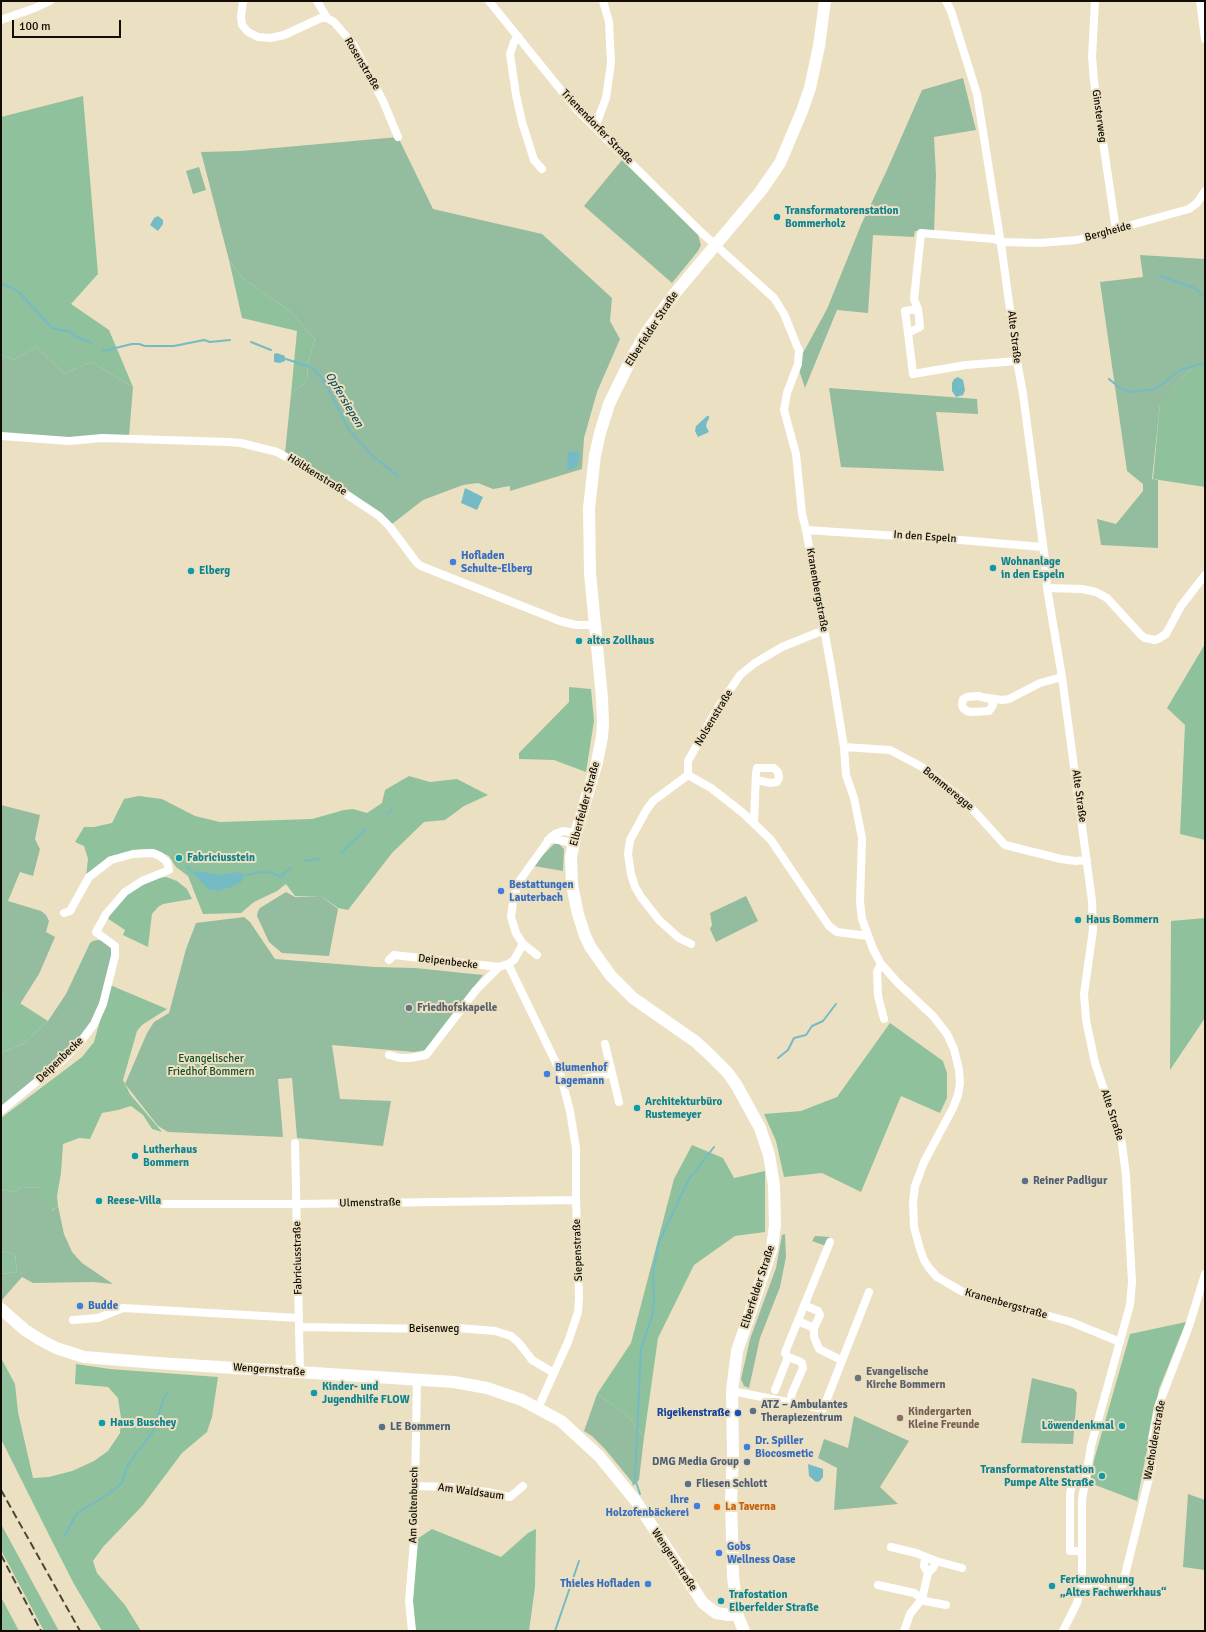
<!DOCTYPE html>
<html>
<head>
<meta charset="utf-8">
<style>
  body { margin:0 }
  #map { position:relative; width:1206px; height:1632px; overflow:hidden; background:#ece0c3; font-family:Signika,sans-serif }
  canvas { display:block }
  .frame { position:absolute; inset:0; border:2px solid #110d04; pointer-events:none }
  .scale { position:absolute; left:12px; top:20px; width:109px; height:18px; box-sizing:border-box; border:2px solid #110d04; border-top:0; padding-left:5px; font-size:12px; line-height:14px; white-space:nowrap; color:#110d04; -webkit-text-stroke:3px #ece0c3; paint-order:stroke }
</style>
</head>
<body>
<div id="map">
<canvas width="1206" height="1632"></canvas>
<div class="frame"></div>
<div class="scale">100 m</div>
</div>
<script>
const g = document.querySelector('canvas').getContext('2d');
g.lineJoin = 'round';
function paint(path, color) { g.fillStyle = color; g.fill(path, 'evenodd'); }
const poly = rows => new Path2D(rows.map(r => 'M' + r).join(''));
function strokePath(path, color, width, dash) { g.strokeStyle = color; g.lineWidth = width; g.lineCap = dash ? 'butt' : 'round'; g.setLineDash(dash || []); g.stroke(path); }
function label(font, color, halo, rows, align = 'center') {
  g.font = font + ' Signika,sans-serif'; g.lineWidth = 4; g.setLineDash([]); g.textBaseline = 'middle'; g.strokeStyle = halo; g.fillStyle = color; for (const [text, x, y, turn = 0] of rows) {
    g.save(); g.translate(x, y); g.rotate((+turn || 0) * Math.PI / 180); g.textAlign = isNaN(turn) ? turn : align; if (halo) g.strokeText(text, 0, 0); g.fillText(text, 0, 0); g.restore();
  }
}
paint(poly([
  [963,78,976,130,934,137,936,175,934,233,915,231,914,237,873,235,868,313,837,310,805,388,798,367,803,353,827,309,861,225,887,170,922,90],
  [398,137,433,209,542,234,612,298,610,321,620,339,597,392,584,438,582,469,510,491,510,486,493,489,478,483,463,485,423,500,392,524,285,453,291,394,307,381,308,364,315,339,291,312,243,278,229,260,201,152,241,151],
  [622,160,698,235,701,245,698,251,672,283,584,206],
  [199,167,206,190,193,194,186,171],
  [1140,255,1205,259,1205,362,1187,372,1160,404,1152,479,1158,480,1158,548,1101,545,1097,519,1116,524,1143,491,1143,484,1127,471,1100,282,1143,277],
  [36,347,64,374,91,362,133,387,129,436,69,440,1,433,1,355,14,360],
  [829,388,977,399,978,414,936,412,944,471,841,467],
  [1,805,40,815,35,839,40,849,33,876,20,872,8,901,41,911,46,915,49,921,46,932,55,937,39,974,20,1004,1,991],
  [554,844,559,844,564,849,563,871,534,866,544,854],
  [286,892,295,897,321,896,338,909,329,956,282,953,269,942,257,916,258,911,260,908],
  [746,896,758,921,716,942,710,929,712,925,710,913],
  [244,917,250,922,275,959,375,967,415,968,483,975,425,1050,414,1052,332,1045,340,1099,391,1101,383,1146,297,1138,292,1078,278,1079,283,1137,168,1132,158,1126,125,1084,147,1033,154,1022,169,1013,186,949,196,923],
  [98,940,106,941,111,949,111,959,105,988,91,1024,77,1043,1,1108,1,1053,23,1044,48,1021,66,994,90,943,93,941],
  [22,1187,42,1188,52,1211,58,1206,64,1234,72,1252,82,1263,113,1284,93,1282,33,1283,22,1277,1,1301,1,1274,17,1272,15,1254,1,1251,1,1189,15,1192],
  [785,1234,786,1257,780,1287,760,1338,749,1388,744,1386,741,1379,746,1357,750,1339,776,1268,782,1235],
  [815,1236,830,1237,826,1246,812,1241],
  [1032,1378,1074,1389,1077,1393,1073,1444,1021,1443],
  [597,1394,628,1416,644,1437,639,1480,633,1486,632,1482,605,1449,592,1436,584,1431],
  [854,1416,909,1441,880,1487,898,1504,834,1510,837,1468,818,1458,824,1439,848,1448],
  [1188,1494,1205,1500,1205,1570,1183,1567]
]), '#94bc9f');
paint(poly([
  [83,96,98,274,71,304,109,330,133,387,91,362,64,374,36,347,14,360,1,355,1,117],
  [229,260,243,278,291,312,315,339,308,364,307,381,291,394,297,331,242,318],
  [1205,362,1205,487,1153,479,1160,403,1187,372],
  [1205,644,1205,840,1180,834,1185,725,1167,708],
  [569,687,591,689,594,721,586,772,554,760,519,759,519,753,569,702],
  [409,776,430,782,457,779,488,795,464,806,445,820,424,822,392,853,348,910,338,908,321,896,295,896,286,884,277,891,254,902,241,913,203,914,188,876,176,867,169,856,158,851,148,849,132,850,86,877,88,859,84,846,75,842,84,827,94,827,112,823,124,799,139,796,162,799,195,816,220,822,312,819,344,810,353,809,367,813,382,803,385,790],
  [166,877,177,881,187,889,192,899,163,904,158,907,152,914,148,947,123,935,125,930,107,918,126,894,143,883,159,878],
  [1205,918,1205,1018,1170,1070,1171,921],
  [110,985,167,1009,142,1025,137,1031,123,1080,130,1094,162,1132,152,1129,143,1115,131,1106,118,1110,102,1113,90,1139,79,1138,63,1144,61,1173,57,1196,58,1206,51,1211,42,1200,41,1188,22,1187,15,1192,1,1189,1,1118,82,1057,94,1042],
  [1,991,48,1021,23,1044,1,1053],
  [890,1023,943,1061,947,1073,947,1098,940,1113,901,1096,861,1192,822,1173,784,1177,776,1141,764,1114,801,1111,837,1097],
  [692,1145,723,1158,734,1178,765,1171,765,1232,735,1236,694,1265,658,1338,644,1437,628,1416,597,1394,631,1343,674,1179],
  [1,1251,15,1254,17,1272,1,1274],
  [1186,1322,1159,1389,1137,1501,1090,1483,1094,1460,1130,1334],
  [1,1358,15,1384,18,1412,33,1478,49,1477,72,1471,94,1461,108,1451,120,1433,121,1418,118,1398,108,1387,75,1384,76,1364,110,1369,218,1377,212,1417,207,1432,182,1453,143,1505,103,1547,93,1561,97,1573,125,1605,141,1631,102,1631,74,1584,52,1541,1,1439],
  [1,1524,54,1622,59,1631,44,1631,1,1550],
  [432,1529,501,1557,528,1533,536,1529,535,1587,529,1631,416,1631,412,1605,414,1541],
  [1,1597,19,1631,1,1631]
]), '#8fc19d');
paint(poly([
  [158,216,163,220,163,224,158,231,150,225,154,218],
  [277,353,285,356,285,361,280,363,274,362,274,354],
  [958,377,963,380,965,390,963,395,956,397,952,391,952,383,954,379],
  [707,416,709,416,709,419,707,422,706,426,709,432,698,437,695,431,696,426],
  [579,451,579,461,575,468,567,470,568,452],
  [465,488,483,497,477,510,461,503],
  [199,871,220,875,236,872,244,875,242,881,234,886,218,891,208,889,193,873],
  [808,1464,823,1469,823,1477,820,1481,816,1482,809,1476]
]), '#74bbc5');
strokePath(poly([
  [1160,276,1194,288,1205,296],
  [1,284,12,288,19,292,52,328,71,332,75,336,92,343],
  [251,342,271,350],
  [103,351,132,344,139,344,145,346,174,346,204,340,210,342,230,340],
  [286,359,313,368,324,381,349,430,374,457,398,476],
  [1109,379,1120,388,1129,392,1152,390,1164,383,1180,370,1205,363],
  [388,814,392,809],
  [341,853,366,829],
  [304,861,319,859],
  [186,866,193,873],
  [244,875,263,872,272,873,280,877,291,868],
  [778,1058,788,1050,794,1038,806,1035,812,1026,823,1021,836,1004],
  [640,1494,635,1479,641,1348,652,1317,654,1302,653,1272,659,1242,689,1179,714,1147],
  [65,1535,77,1513,107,1495,122,1483,127,1467,135,1455,153,1432,164,1398,168,1392],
  [555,1631,579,1561]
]), '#74bbc5', 2);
strokePath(poly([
  [243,1,241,17,242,25,248,32,258,37,271,38,284,35,321,18,327,18,334,22,353,44,383,101,398,137],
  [317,1,327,18],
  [489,1,577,110,701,232,774,298,784,314,797,346,799,350,798,364,787,393,784,410,796,454,802,514,806,530,831,667,844,747,846,775,854,798,862,838,860,902,862,919,873,949,881,964,897,982,933,1016,947,1034,954,1049,959,1070,960,1083,958,1095,953,1108,924,1162,915,1186,913,1202,914,1227,920,1249,924,1260,929,1268,937,1277,963,1292,1071,1322,1120,1342],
  [946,1,951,11,977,94,1002,251,1017,361,1023,394,1045,560,1047,588,1062,677,1092,901,1093,930,1084,994,1086,1020,1095,1063,1122,1144,1126,1176,1132,1282,1130,1305,1091,1446,1082,1500,1082,1583,1077,1603,1063,1631],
  [1095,1,1092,57,1094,81,1116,230],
  [1200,1,1205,39],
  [1,20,35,8,50,1],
  [518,36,514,42,510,54,516,95,522,122,534,160,542,169],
  [595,127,606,98,611,63,609,22,603,1],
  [908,333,905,311,918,309],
  [1017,361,966,365,913,374,908,333,920,327,918,309,914,299,921,233,994,239,1001,242,1039,243,1077,240,1189,209,1197,203,1205,191],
  [1,436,69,441,102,438,229,442,241,443,277,452,313,472,379,516,390,527,417,563,421,566,560,621,576,625,594,625],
  [806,530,960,540,1043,547],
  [1047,588,1082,589,1096,592,1107,598,1141,635,1145,638,1155,640,1158,639,1166,634,1181,606,1205,575],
  [978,696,991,699,993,705,989,711,971,712,967,711,963,708,962,705,963,699,967,697,978,696],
  [989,698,1002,700,1009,699,1040,683,1062,677],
  [844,747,890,750,922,767,966,802,1005,845,1061,859,1076,861,1087,860],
  [688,775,711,788,743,813,771,840,829,926,837,932,868,936],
  [688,775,653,801,647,809,630,840,628,854,631,874,635,887,641,897,659,920,679,938,691,944],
  [688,775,688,761,717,709,740,675,755,663,782,647,824,630],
  [754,822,756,773,757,768,774,768,778,772,779,778,777,782,771,783,756,780],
  [548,840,554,839,573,843],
  [523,944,537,955],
  [389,960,394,955,499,967,508,964,514,960,523,944,516,933,511,917,514,895,520,880,551,837,555,834,563,831,576,833],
  [508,964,559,1069,570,1111,576,1148,576,1200,579,1298,578,1312,568,1342,538,1408],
  [881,964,877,972,878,996,884,1019],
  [605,1044,619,1102],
  [389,1055,400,1058,410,1058,426,1055,476,990,499,967],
  [564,1084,612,1073],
  [1,1111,62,1061,82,1040,94,1024,103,1004,115,956,115,946,96,932,106,914,125,892,142,881,169,870,167,862,160,856,153,853,133,854,111,860,89,877,70,911,64,913],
  [295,1143,300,1373],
  [163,1204,297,1204,576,1200],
  [73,1320,98,1318,123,1308,299,1318],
  [798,1321,814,1328,820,1315,818,1311,804,1305],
  [299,1327,435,1329,458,1328,495,1331,511,1336,519,1343,532,1360,554,1373],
  [814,1328,814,1337,819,1349,841,1360],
  [775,1390,788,1357],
  [732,1391,823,1409,869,1292],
  [790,1403,792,1393,803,1368,802,1363,799,1361,788,1357,785,1353,786,1350,830,1242],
  [1073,1482,1070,1493,1070,1551,1082,1551],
  [415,1486,451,1487,487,1492,510,1497,523,1486],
  [891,1547,916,1553,936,1561],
  [925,1558,924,1566,928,1573],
  [1082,1583,1120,1595,1152,1466,1152,1439,1158,1407,1189,1326,1205,1274],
  [878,1585,914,1593,925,1601,946,1605],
  [412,1631,409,1601,414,1541,417,1379],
  [904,1631,910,1614,922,1599,928,1573,933,1568,936,1561,962,1568]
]), '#fff', 8);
strokePath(poly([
  [1,1309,25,1330,39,1339,56,1348,84,1357,157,1363,454,1382,487,1388,522,1400,561,1421,599,1456,635,1500,703,1603,716,1613,729,1615,737,1614],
  [744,1631,737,1614,733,1576,731,1499,733,1454,732,1391,737,1351,772,1248,775,1225,774,1185,769,1155,760,1128,737,1086,728,1073,708,1053,696,1042,633,998,611,976,591,948,585,936,578,914,572,885,571,857,576,833,597,762,602,737,603,723,602,698,590,573,589,508,595,455,600,433,609,404,632,357,648,330,676,292,760,192,780,163,802,111,810,88,819,46,825,1]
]), '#fff', 12);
strokePath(poly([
  [1,1490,80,1631],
  [1,1555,41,1631]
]), '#4c4638', 2, [8, 4]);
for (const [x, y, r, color] of [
  [777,217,4,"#0f9aa8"],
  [453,562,4,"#3f7fe0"],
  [993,568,4,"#0f9aa8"],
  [191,571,4,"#0f9aa8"],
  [579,641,4,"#0f9aa8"],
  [179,858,4,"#0f9aa8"],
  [501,891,4,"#3f7fe0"],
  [1078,920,4,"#0f9aa8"],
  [409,1008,4,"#6b7280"],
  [547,1074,4,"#3f7fe0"],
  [637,1108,4,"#0f9aa8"],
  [135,1156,4,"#0f9aa8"],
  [1025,1181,4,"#5c6f8a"],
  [99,1201,4,"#0f9aa8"],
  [80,1306,4,"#3f7fe0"],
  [858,1378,4,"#6b7280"],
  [314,1393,4,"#0f9aa8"],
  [753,1411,4,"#5c6f8a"],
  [738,1413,4,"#1a4fb4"],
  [900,1418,4,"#8d6e63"],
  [102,1423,4,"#0f9aa8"],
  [1122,1426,4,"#0f9aa8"],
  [382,1427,4,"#5c6f8a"],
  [747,1447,4,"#3f7fe0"],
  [747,1462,4,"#5c6f8a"],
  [1102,1476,4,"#0f9aa8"],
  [688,1484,4,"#5c6f8a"],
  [697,1506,4,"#3f7fe0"],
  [717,1507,4,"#e8710a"],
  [719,1553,4,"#3f7fe0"],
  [648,1584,4,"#3f7fe0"],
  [1052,1586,4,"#0f9aa8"],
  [721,1601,4,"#0f9aa8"]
]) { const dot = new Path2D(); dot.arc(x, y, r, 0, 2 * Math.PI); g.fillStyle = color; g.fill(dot); strokePath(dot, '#ece0c3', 1.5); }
label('11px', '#110d04', '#ece0c3', [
  ["Rosenstraße",362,64,59],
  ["Ginsterweg",1099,116,82],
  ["Trienendorfer Straße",597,127,46],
  ["Bergheide",1108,232,-15],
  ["Elberfelder Straße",652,329,-57],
  ["Alte Straße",1014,337,83],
  ["Höltkenstraße",317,475,32],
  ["In den Espeln",925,537,4],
  ["Kranenbergstraße",817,590,80],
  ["Nolsenstraße",714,718,-59],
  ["Bommeregge",948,789,39],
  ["Alte Straße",1079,796,82],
  ["Elberfelder Straße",585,804,-75],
  ["Deipenbecke",448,962,7],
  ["Deipenbecke",60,1060,-44],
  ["Alte Straße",1112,1115,72],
  ["Ulmenstraße",370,1203,-1],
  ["Siepenstraße",578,1250,-92],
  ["Fabriciusstraße",298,1258,-91],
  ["Elberfelder Straße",758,1287,-72],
  ["Kranenbergstraße",1006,1304,16],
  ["Beisenweg",434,1329],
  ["Wengernstraße",269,1370,4],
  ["Wacholderstraße",1155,1440,-80],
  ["Am Waldsaum",471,1492,8],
  ["Am Goltenbusch",414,1505,-89],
  ["Wengernstraße",674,1560,56]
]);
label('bold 11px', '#0d838f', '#ece0c3', [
  ["Transformatorenstation",785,211],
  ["Bommerholz",785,224],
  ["Wohnanlage",1001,562],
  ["in den Espeln",1001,575],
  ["Elberg",199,571],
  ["altes Zollhaus",587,641],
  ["Fabriciusstein",187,858],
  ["Haus Bommern",1086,920],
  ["Architekturbüro",645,1102],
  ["Rustemeyer",645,1115],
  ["Lutherhaus",143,1150],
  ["Bommern",143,1163],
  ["Reese-Villa",107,1201],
  ["Kinder- und",322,1387],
  ["Jugendhilfe FLOW",322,1400],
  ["Haus Buschey",110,1423],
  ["Löwendenkmal",1114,1426,"right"],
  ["Transformatorenstation",1094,1470,"right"],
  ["Pumpe Alte Straße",1094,1483,"right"],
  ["Ferienwohnung",1060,1580],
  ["„Altes Fachwerkhaus“",1060,1593],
  ["Trafostation",729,1595],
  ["Elberfelder Straße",729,1608]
], 'left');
label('bold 11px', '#366cbe', '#ece0c3', [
  ["Hofladen",461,556],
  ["Schulte-Elberg",461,569],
  ["Bestattungen",509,885],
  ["Lauterbach",509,898],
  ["Blumenhof",555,1068],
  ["Lagemann",555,1081],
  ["Budde",88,1306],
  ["Dr. Spiller",755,1441],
  ["Biocosmetic",755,1454],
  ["Ihre",689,1500,"right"],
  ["Holzofenbäckerei",689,1513,"right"],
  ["Gobs",727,1547],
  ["Wellness Oase",727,1560],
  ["Thieles Hofladen",640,1584,"right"]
], 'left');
label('bold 11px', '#5b616d', '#ece0c3', [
  ["Friedhofskapelle",417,1008],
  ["Evangelische",866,1372],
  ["Kirche Bommern",866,1385]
], 'left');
label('11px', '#144d2b', '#ece0c3', [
  ["Evangelischer",211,1059],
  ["Friedhof Bommern",211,1072]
]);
label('bold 11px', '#4e5e75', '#ece0c3', [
  ["Reiner Padligur",1033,1181],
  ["ATZ – Ambulantes",761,1405],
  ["Therapiezentrum",761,1418],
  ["LE Bommern",390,1427],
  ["DMG Media Group",739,1462,"right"],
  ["Fliesen Schlott",696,1484]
], 'left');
label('bold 11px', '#785e54', '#ece0c3', [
  ["Kindergarten",908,1412],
  ["Kleine Freunde",908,1425]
], 'left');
label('bold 11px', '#164399', '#ece0c3', [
  ["Rigeikenstraße",730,1413]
], 'right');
label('bold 11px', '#c56008', '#ece0c3', [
  ["La Taverna",725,1507]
], 'left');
label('italic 12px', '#16545b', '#ece0c3', [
  ["Opfersiepen",344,400,59]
]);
</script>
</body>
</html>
